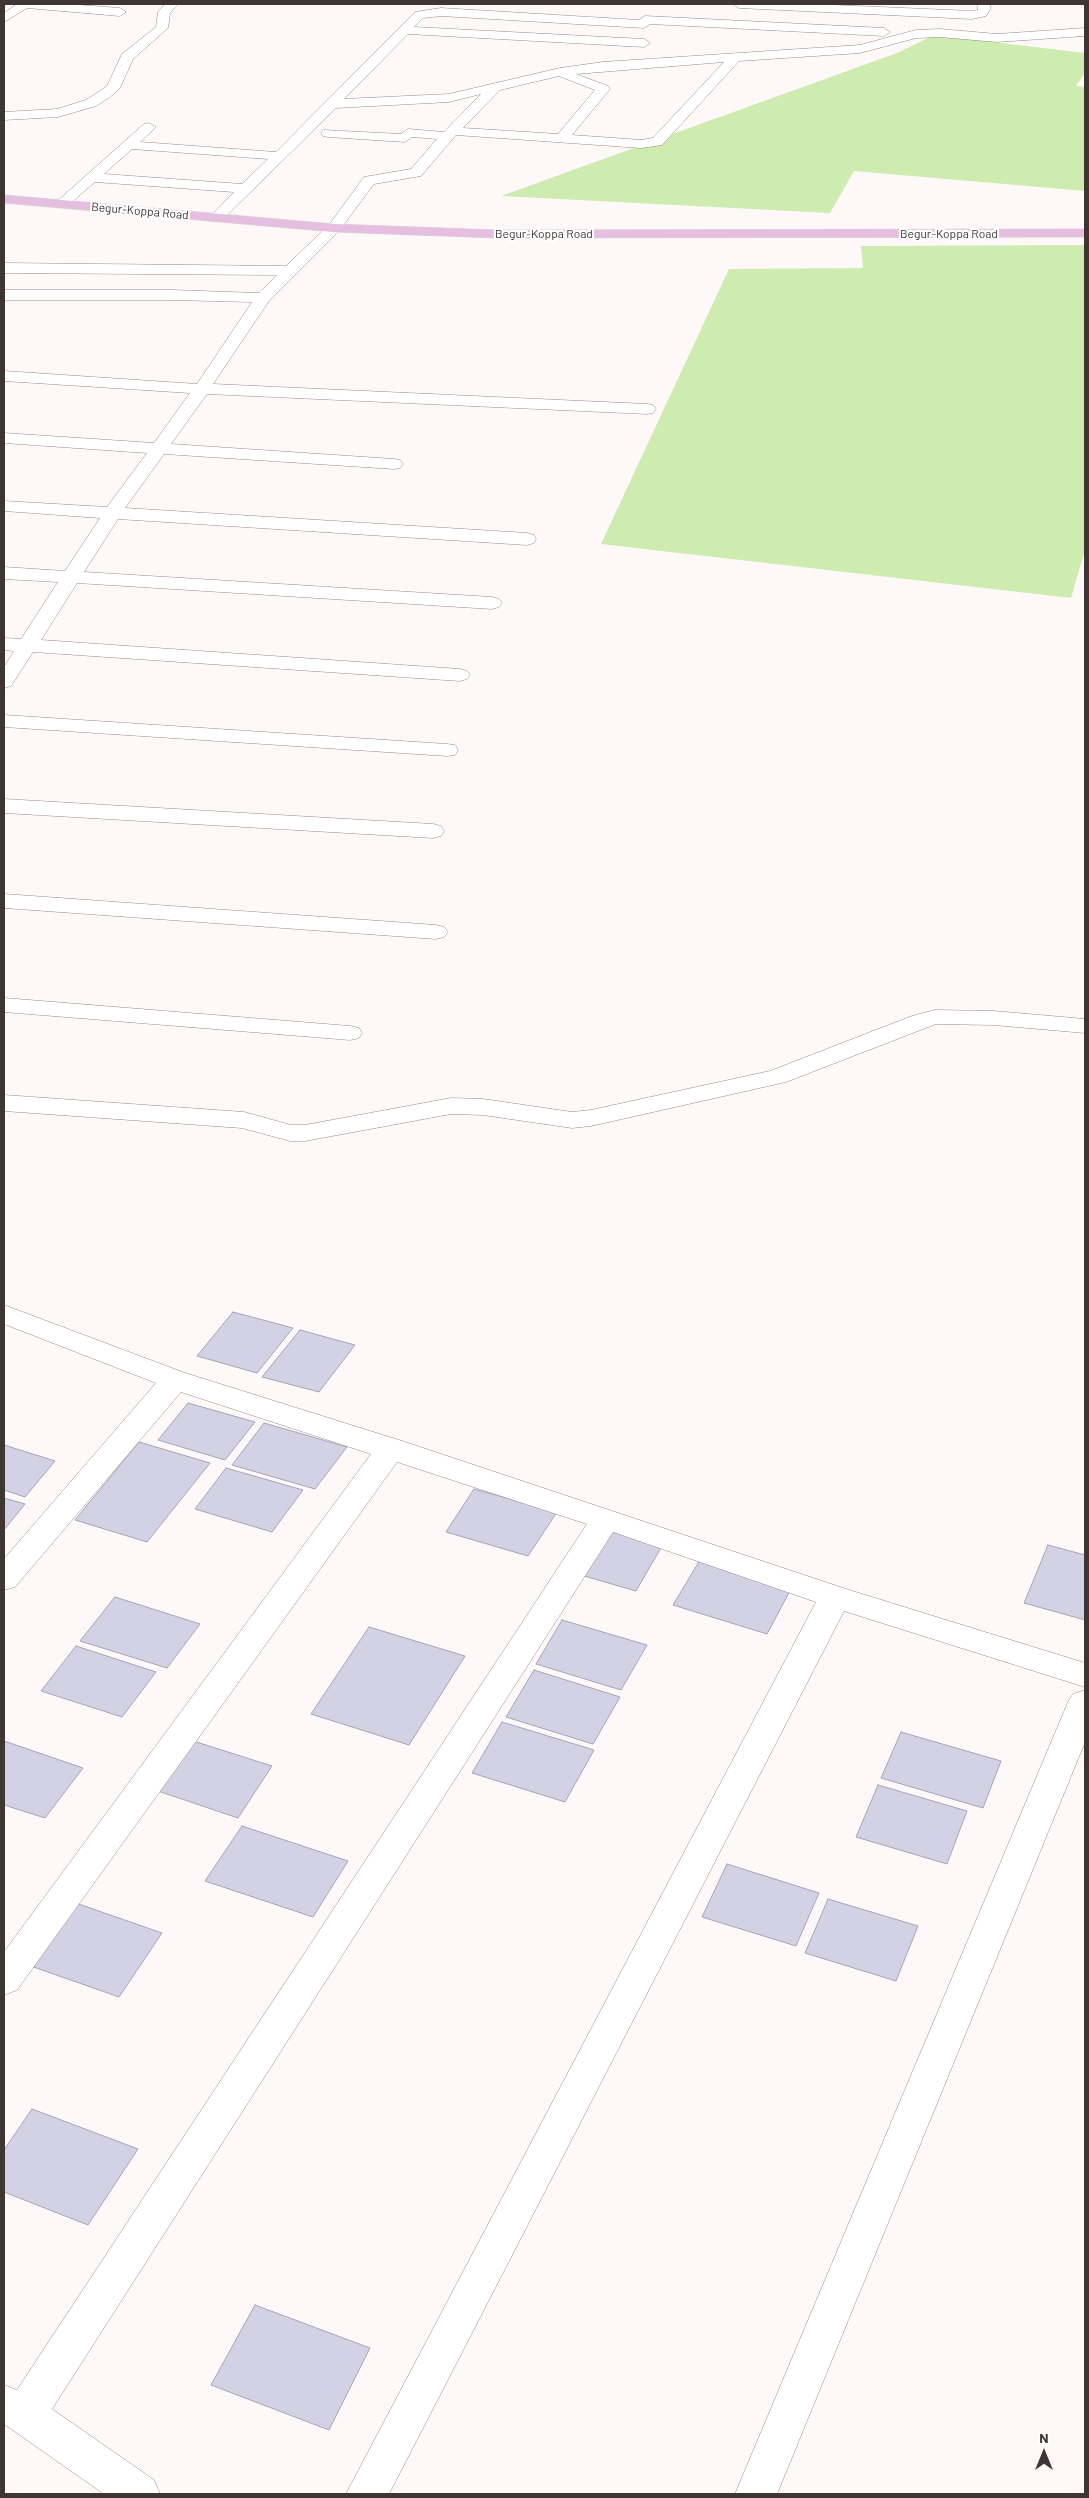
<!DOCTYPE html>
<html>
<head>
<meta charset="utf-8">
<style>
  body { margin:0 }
  #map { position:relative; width:1089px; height:2498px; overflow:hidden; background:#fef9f8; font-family:Barlow,sans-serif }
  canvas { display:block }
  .frame { position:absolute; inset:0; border:5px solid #3f3634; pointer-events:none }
  .north { position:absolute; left:1019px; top:2428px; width:50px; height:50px; -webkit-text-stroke:4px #fff; paint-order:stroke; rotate:0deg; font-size:14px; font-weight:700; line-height:20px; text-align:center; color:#3f3634 }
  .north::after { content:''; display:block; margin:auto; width:18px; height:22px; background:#3f3634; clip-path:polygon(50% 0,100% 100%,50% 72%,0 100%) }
</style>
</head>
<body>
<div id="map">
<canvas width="1089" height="2498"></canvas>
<div class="frame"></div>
<div class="north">N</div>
</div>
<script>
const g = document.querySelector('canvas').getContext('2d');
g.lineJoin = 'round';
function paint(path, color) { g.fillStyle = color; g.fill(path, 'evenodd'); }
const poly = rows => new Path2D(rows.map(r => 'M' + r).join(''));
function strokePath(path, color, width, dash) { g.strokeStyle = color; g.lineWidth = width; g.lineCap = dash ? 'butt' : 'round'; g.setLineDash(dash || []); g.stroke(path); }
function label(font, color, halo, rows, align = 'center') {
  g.font = font + ' Barlow,sans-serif'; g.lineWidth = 4.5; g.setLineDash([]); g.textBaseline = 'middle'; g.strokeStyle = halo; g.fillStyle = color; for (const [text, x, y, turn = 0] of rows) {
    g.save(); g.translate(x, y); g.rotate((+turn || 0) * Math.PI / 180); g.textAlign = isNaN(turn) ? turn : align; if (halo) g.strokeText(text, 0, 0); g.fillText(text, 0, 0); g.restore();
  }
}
paint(poly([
  [934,35,1085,53,1085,73,1076,86,1085,87,1085,191,854,171,830,213,501,196,897,53],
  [1085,245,1085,550,1071,598,601,544,729,269,863,268,861,246]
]), '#ceecb0');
const building = poly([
  [233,1312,293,1328,257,1373,197,1356,233,1312],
  [300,1330,355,1345,319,1392,262,1377,300,1330],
  [188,1403,255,1422,225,1460,158,1440,188,1403],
  [264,1423,347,1447,315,1489,232,1465,264,1423],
  [139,1442,210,1463,147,1542,75,1520,139,1442],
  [4,1445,55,1461,25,1497,4,1490,4,1445],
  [226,1468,303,1490,272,1532,195,1509,226,1468],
  [474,1489,557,1512,528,1556,446,1532,474,1489],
  [4,1498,25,1504,4,1530,4,1498],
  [608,1531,662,1546,636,1591,581,1575,608,1531],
  [1048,1545,1085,1555,1085,1620,1024,1603,1048,1545],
  [700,1560,792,1587,767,1634,673,1605,700,1560],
  [115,1597,200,1624,167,1668,80,1641,115,1597],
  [562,1620,647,1645,621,1690,536,1664,562,1620],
  [369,1627,465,1656,409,1745,311,1714,369,1627],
  [76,1646,156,1672,122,1717,41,1691,76,1646],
  [534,1670,620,1697,593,1744,506,1717,534,1670],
  [502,1722,594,1750,565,1802,472,1773,502,1722],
  [901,1732,1001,1761,983,1808,881,1778,901,1732],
  [187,1739,272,1766,238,1818,152,1789,187,1739],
  [4,1741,83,1768,45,1818,4,1805,4,1741],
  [878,1785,967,1811,947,1864,856,1837,878,1785],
  [242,1826,348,1861,313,1917,205,1881,242,1826],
  [727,1864,819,1893,796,1946,702,1917,727,1864],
  [828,1899,918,1926,896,1981,805,1953,828,1899],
  [70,1901,162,1933,119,1997,25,1964,70,1901],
  [32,2109,138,2149,88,2225,4,2192,4,2150,32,2109],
  [255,2305,370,2348,329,2430,211,2385,255,2305]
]);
paint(building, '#d3d1e4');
strokePath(building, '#a6a3b5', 1);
const minor = poly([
  [17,4,65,4,120,8,126,12,120,16,27,8,4,22,4,13,17,4],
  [165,4,178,4,170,13,168,28,133,59,120,88,110,97,96,106,58,117,4,120,4,112,57,109,86,100,100,91,107,86,122,54,156,27,158,12,165,4],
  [733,4,811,4,972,11,978,10,977,4,989,4,991,8,986,16,972,19,739,8,733,4],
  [441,8,639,20,645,16,884,28,890,32,884,36,650,24,644,28,441,16,423,18,414,27,644,39,650,43,644,47,408,34,344,99,449,94,560,68,603,62,860,45,916,30,940,29,997,34,1085,28,1085,36,997,42,940,37,916,38,860,53,739,61,662,145,641,148,456,135,421,176,374,184,339,231,269,301,213,384,647,404,653,405,656,409,653,413,647,414,207,394,171,444,394,459,400,460,403,464,400,468,394,469,164,454,125,508,527,533,534,535,536,539,534,543,527,545,118,519,84,572,492,597,499,599,502,603,499,607,492,609,77,583,41,640,460,669,467,671,470,675,467,679,460,681,33,652,11,686,4,688,4,667,14,651,4,650,4,638,21,639,58,582,4,579,4,567,65,571,100,518,4,511,4,501,107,507,147,453,4,443,4,433,154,443,190,393,4,381,4,371,197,384,252,302,171,300,4,300,4,290,171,290,259,293,277,275,4,273,4,263,286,266,329,225,364,177,411,169,437,139,412,137,405,142,328,137,323,136,321,133,323,130,401,134,408,129,444,132,481,94,449,102,336,108,221,221,211,221,209,218,234,192,95,182,66,207,56,207,54,204,144,124,149,123,156,127,140,142,276,152,415,12,441,8],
  [724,62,653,138,641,140,572,135,610,89,608,86,576,74,724,62],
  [559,76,595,90,558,134,463,128,500,90,559,76],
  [132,149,268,159,242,184,104,174,132,149],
  [4,715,447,744,455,745,458,750,455,755,447,756,4,727,4,715],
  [4,799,433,824,441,826,444,831,441,836,433,838,4,813,4,799],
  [4,894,436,925,444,927,448,932,444,937,436,939,4,908,4,894],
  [4,998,350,1026,359,1028,362,1033,359,1038,350,1040,4,1012,4,998],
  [935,1010,994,1011,1085,1019,1085,1033,994,1025,936,1024,786,1082,591,1126,572,1128,483,1115,451,1114,305,1141,290,1141,242,1128,4,1111,4,1095,244,1112,291,1125,305,1125,451,1098,483,1099,572,1112,591,1110,770,1071,912,1016,935,1010],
  [4,1305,185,1373,402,1441,846,1589,1085,1663,1085,1687,844,1611,389,2494,346,2494,816,1602,613,1532,52,2409,154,2480,160,2494,104,2494,4,2424,4,2385,17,2390,587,1524,397,1462,17,1990,4,1995,4,1952,371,1454,181,1392,15,1587,4,1590,4,1559,156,1383,4,1324,4,1305],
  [1085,1690,1085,1742,777,2494,735,2494,1068,1702,1073,1694,1085,1690]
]);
const major = poly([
  [4,195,334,224,497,230,1085,229,1085,237,497,238,334,232,4,203,4,195]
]);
strokePath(minor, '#9c8982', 1);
strokePath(major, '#d9d7d6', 1);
paint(minor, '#fff');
paint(major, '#e6bedf');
label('12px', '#3f3634', '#fff', [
  ["Begur-Koppa Road",140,211,5],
  ["Begur-Koppa Road",544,234],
  ["Begur-Koppa Road",949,234]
]);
</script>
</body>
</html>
